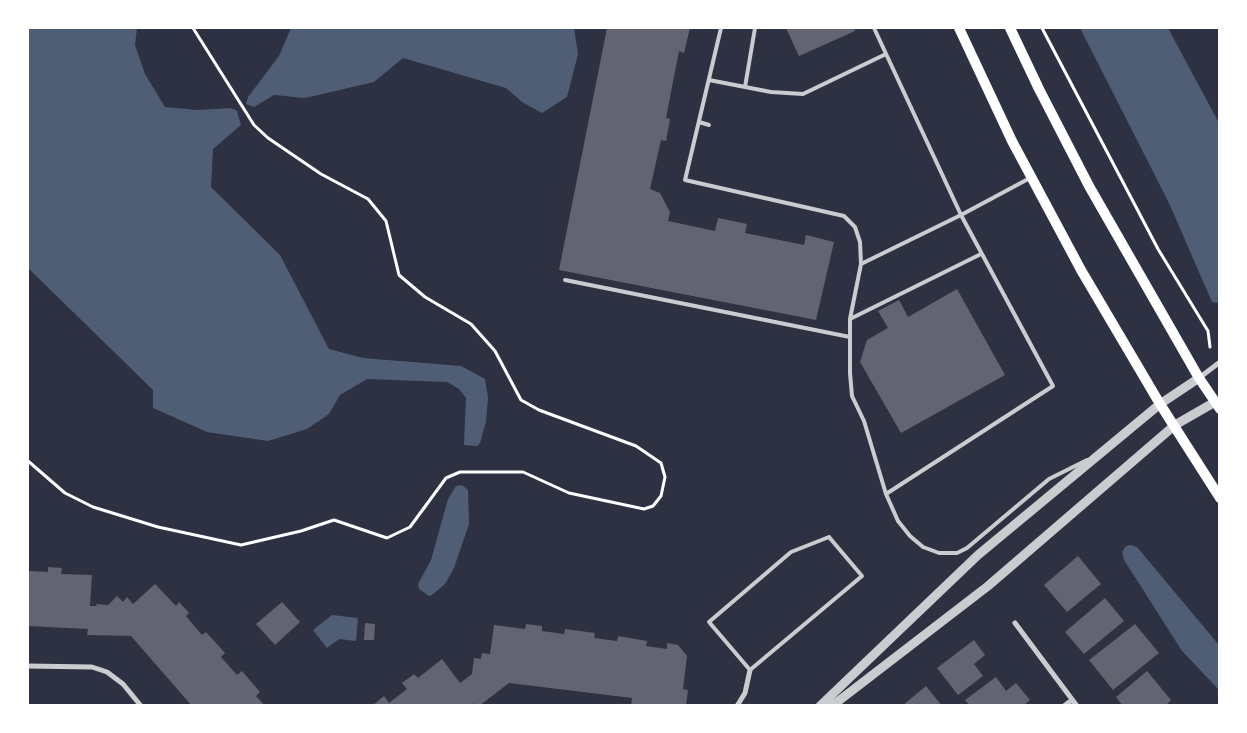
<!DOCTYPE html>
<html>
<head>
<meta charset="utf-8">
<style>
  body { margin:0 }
  #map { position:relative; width:1247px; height:733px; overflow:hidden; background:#2d3142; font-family:"IBM Plex Sans",sans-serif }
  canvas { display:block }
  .frame { position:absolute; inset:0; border:29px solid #fff; pointer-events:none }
</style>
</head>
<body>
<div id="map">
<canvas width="1247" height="733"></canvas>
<div class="frame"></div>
</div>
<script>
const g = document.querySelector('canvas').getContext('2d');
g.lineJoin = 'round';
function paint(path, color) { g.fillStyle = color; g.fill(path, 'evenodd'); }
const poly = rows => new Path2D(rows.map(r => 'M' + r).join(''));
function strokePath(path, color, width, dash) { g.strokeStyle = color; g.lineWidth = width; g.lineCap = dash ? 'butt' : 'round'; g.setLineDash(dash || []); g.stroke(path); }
paint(poly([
  [28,28,137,28,135,45,145,74,165,107,197,110,231,108,237,111,241,125,213,149,211,187,280,255,329,349,363,358,461,366,485,379,488,398,486,422,480,443,477,446,464,445,466,398,459,389,447,382,367,379,340,395,329,414,307,429,268,441,207,432,153,408,153,390,28,268],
  [291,28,574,28,578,54,567,97,542,113,522,102,506,88,403,58,374,82,305,98,274,95,254,107,246,104,248,97,279,56],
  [1080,28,1168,28,1219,123,1219,303,1212,302,1169,203],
  [462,485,468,490,469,524,454,568,445,584,432,595,429,596,419,589,418,584,431,560,448,499,456,486],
  [1131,545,1137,547,1219,645,1219,690,1182,651,1124,560,1122,552,1126,546],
  [332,615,358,618,356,641,339,639,327,648,313,630]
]), '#4f5d75');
paint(poly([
  [607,28,690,28,684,53,679,51,666,118,670,119,666,141,661,140,650,189,660,193,670,212,668,221,715,231,718,218,747,224,745,233,804,245,806,235,834,242,816,320,559,270],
  [786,28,854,28,855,31,799,56],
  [957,289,1005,375,901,433,860,362,867,340,888,328,878,311,899,300,908,317],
  [1078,556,1101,584,1067,612,1044,585],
  [48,567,62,568,61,574,92,575,90,606,97,606,96,604,108,605,117,596,123,602,127,597,133,604,155,584,176,606,179,602,189,613,186,616,202,635,206,632,225,653,221,657,237,675,242,671,260,692,256,696,265,706,192,706,131,636,87,635,88,629,28,626,28,571,48,572],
  [1105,598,1124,621,1084,654,1065,632],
  [282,602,300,622,275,645,256,624],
  [365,623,375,624,374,640,364,640],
  [526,624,542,626,542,631,564,634,565,629,595,633,594,638,617,641,618,636,647,641,646,646,667,649,667,643,678,645,687,656,683,689,688,690,686,706,631,706,632,698,509,683,479,706,475,706,474,703,471,706,372,706,384,696,389,703,407,689,402,683,414,674,418,678,442,659,460,683,472,674,474,658,481,659,482,653,490,654,494,625,525,629],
  [1135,624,1159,653,1113,690,1089,660],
  [974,640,985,655,974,664,983,676,958,695,937,668],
  [1147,671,1171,700,1165,706,1123,706,1116,697],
  [996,677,1006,691,1016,683,1030,700,1023,706,970,706,965,700],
  [926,686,942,706,902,706]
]), '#626471');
strokePath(poly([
  [1042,28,1158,249,1208,331,1210,347],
  [28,461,65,493,93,507,158,527,241,545,301,531,334,520,387,538,410,527,446,478,460,472,523,472,569,493,644,509,653,506,661,496,665,477,661,463,636,446,539,410,521,400,495,351,471,324,425,297,399,275,386,221,368,199,321,174,268,138,254,125,193,28]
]), '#fff', 3);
strokePath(poly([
  [721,28,685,180,844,216,855,227,860,242,861,264],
  [874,28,961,215,1053,386,886,494],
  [709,80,771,92,803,94,886,54],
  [745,87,755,28],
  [699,122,709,125],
  [1030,178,961,215,861,264,850,319,850,373,852,396,864,421,886,494,898,521,910,536,923,547,939,553,957,553,967,548,1049,479,1087,460],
  [565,280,850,337],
  [850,319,981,254],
  [829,537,862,576,750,670,709,622,791,552,829,537]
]), '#caccd0', 4);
strokePath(poly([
  [1199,378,1220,362],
  [1015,623,1077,706],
  [28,666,92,667,107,672,123,684,141,706],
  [737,706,745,693,750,670],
  [1064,706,1072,700]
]), '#caccd0', 5);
strokePath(poly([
  [820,706,978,555,1160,404,1199,378],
  [832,706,988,586,1175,425,1215,402]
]), '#caccd0', 9);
strokePath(poly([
  [959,28,1012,141,1081,270,1160,404,1220,498],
  [1010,28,1039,89,1089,186,1199,378,1220,409]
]), '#fff', 10);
</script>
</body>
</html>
